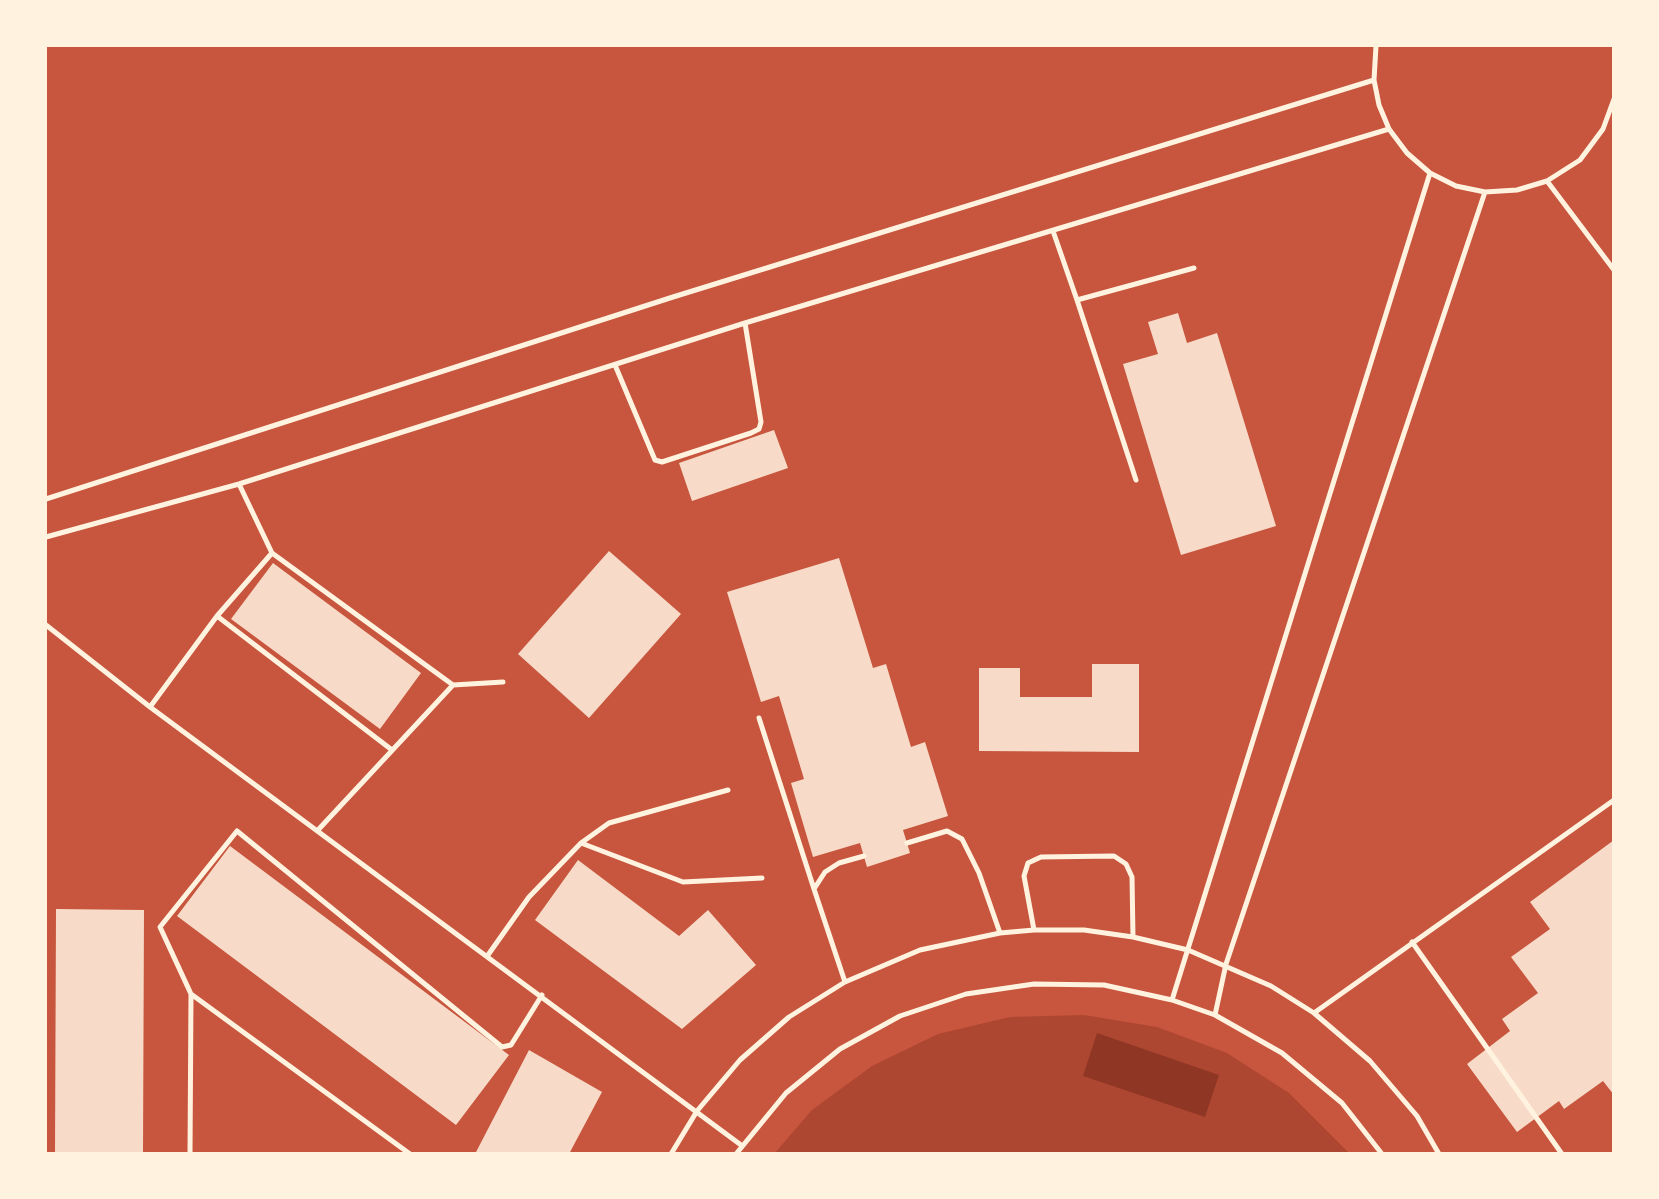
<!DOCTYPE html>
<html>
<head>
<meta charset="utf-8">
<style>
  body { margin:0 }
  #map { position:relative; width:1659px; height:1199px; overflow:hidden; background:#c8553d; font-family:"Nunito Sans",sans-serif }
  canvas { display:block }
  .frame { position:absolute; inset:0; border:47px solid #fff3e0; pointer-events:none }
</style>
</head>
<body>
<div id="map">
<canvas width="1659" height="1199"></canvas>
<div class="frame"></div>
</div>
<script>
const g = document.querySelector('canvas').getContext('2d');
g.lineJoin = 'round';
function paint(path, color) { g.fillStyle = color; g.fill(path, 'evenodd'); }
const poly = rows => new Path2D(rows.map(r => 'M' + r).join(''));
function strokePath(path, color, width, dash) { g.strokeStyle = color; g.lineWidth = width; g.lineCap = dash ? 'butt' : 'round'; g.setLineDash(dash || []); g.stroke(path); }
paint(poly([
  [1084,1015,1157,1027,1227,1053,1289,1093,1349,1153,774,1154,812,1110,872,1066,938,1034,1010,1017]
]), '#ae4732');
paint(poly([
  [1097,1033,1219,1075,1205,1117,1083,1076]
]), '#8f3625');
paint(poly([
  [1178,313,1187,343,1217,333,1276,526,1181,555,1123,364,1158,354,1148,322],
  [774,430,788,468,692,501,679,463],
  [609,551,681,614,589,718,518,654],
  [839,558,873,668,886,664,911,747,925,742,948,816,903,830,910,853,867,867,860,843,813,857,791,783,804,779,779,696,761,702,727,592],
  [273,563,421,673,380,729,231,619],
  [1092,664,1139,664,1139,752,979,751,979,668,1020,668,1020,697,1092,697],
  [1614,840,1614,1095,1603,1081,1564,1109,1559,1101,1517,1132,1467,1064,1510,1031,1502,1019,1538,993,1511,957,1550,929,1530,902],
  [230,846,509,1055,456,1125,177,916],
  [578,860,679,936,708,910,756,965,682,1029,535,920],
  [56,909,144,910,143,1154,55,1154],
  [529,1050,602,1092,569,1154,475,1154]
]), '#f7dbc8');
strokePath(poly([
  [1376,46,1374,80,1379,105,1389,129,1407,153,1430,173,1456,186,1485,192,1517,190,1547,181,1580,160,1603,129,1614,99],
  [1547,181,1614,270],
  [1053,231,1077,300],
  [615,365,655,460,662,462,751,433,759,429,761,422,745,323],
  [1136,480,1077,300,1194,268],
  [239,484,272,553,453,685,318,830],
  [46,499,673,297,1374,80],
  [46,537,239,484,745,323,1389,129],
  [217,616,392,750],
  [46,625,150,707,741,1145],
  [453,685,503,682],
  [150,707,217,616,272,553],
  [759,718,814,889],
  [581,843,683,882,762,878],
  [907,843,947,831,962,839,979,873,1000,933],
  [1034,930,1024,876,1028,863,1041,857,1114,856,1126,864,1132,877,1133,937],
  [1412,942,1562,1154],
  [488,955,529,897,581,843,609,823,728,790],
  [845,982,814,889,825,872,839,863,864,856],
  [191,994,410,1154],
  [1172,1000,1430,173],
  [1314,1013,1614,800],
  [1215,1015,1226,964,1485,192],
  [190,1154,191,994,160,927,237,831,502,1047,511,1045,542,995],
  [671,1154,697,1111,740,1060,789,1017,845,982,920,950,1000,933,1034,930,1084,930,1133,937,1188,950,1271,986,1314,1013,1370,1061,1417,1116,1439,1154],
  [736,1154,786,1093,840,1049,900,1016,966,994,1034,984,1104,985,1172,1000,1215,1015,1282,1053,1342,1103,1382,1154]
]), '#fff3e0', 5);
</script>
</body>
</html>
